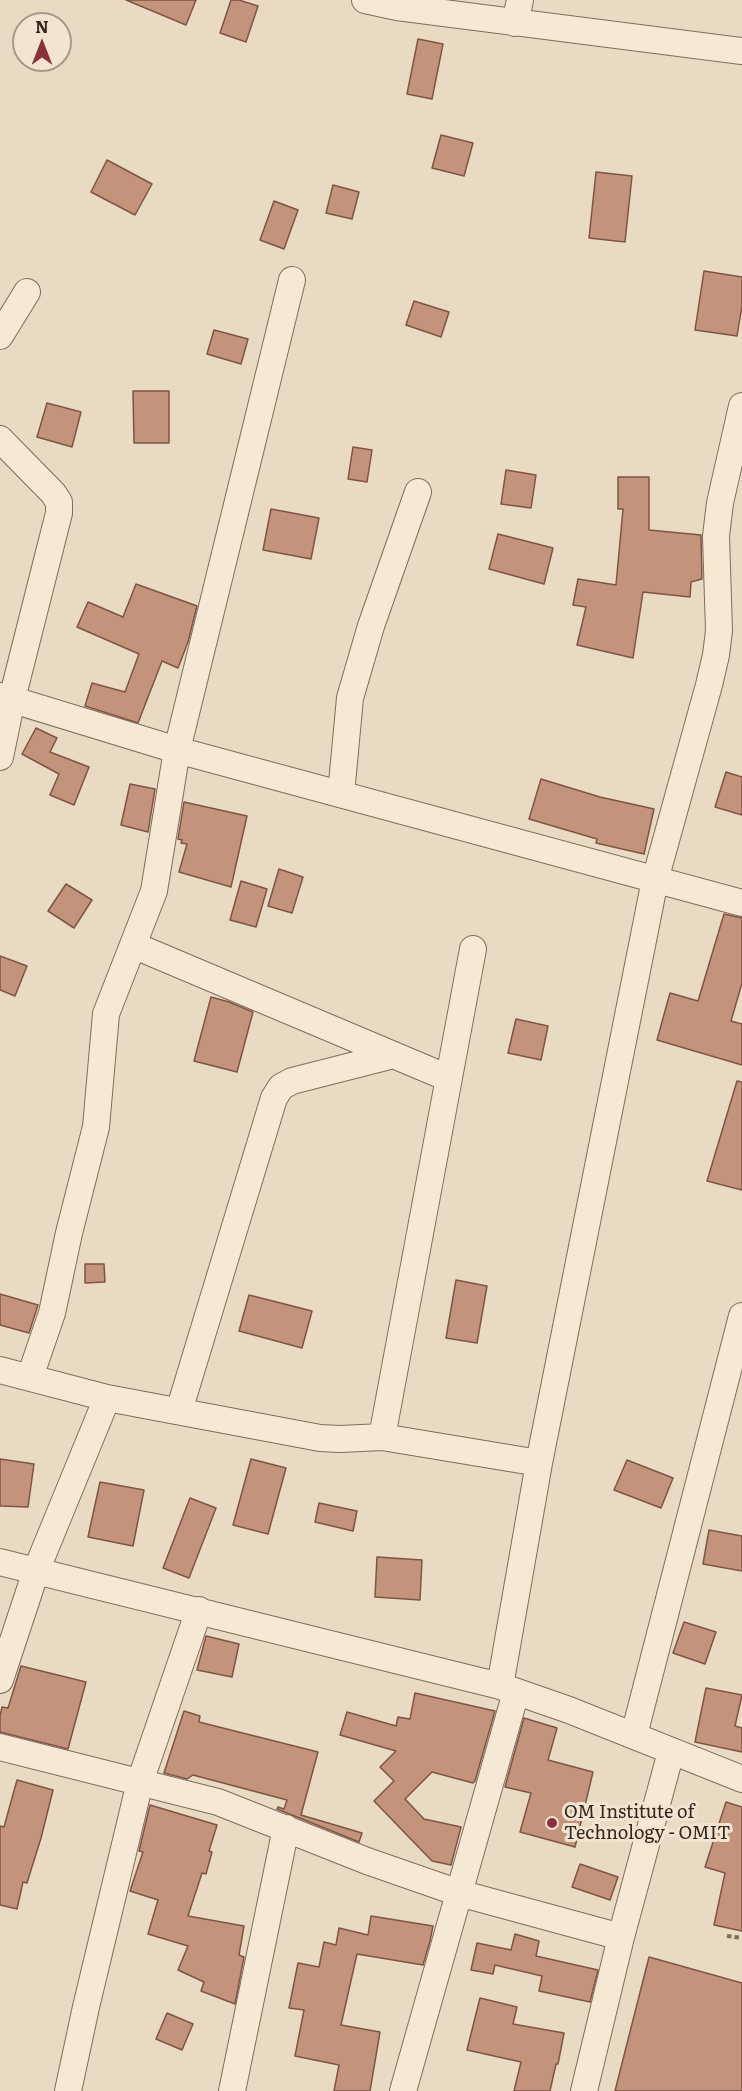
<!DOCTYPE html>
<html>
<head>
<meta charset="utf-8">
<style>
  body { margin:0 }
  #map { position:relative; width:742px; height:2091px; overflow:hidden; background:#e9dac3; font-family:Literata,serif }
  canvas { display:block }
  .north { position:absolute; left:12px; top:12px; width:60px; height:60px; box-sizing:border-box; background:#f1e5d1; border:2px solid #a59989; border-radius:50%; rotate:0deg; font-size:16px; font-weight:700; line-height:24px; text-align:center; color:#33261e }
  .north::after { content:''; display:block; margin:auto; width:21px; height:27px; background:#8a313a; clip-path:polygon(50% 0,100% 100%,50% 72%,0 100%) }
</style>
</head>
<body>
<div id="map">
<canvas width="742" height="2091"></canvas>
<div class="north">N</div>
</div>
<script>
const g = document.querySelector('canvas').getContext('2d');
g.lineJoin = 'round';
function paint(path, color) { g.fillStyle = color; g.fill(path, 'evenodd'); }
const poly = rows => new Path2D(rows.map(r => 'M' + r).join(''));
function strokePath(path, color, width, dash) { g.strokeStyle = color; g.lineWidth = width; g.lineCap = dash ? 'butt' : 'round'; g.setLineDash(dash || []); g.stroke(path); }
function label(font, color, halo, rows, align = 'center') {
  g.font = font + ' Literata,serif'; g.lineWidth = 6; g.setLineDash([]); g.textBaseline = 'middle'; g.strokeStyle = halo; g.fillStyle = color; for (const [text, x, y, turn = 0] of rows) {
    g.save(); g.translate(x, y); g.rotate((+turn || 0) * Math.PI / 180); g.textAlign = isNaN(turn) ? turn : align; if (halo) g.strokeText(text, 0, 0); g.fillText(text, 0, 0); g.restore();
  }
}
const building = poly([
  [126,0,196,0,186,25,126,0],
  [231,0,239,0,258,6,246,42,220,33,231,0],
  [418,39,443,44,432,99,407,94,418,39],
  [441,135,473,143,464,176,432,168,441,135],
  [107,160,152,184,135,215,91,192,107,160],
  [596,172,632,176,625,242,589,238,596,172],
  [333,185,359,192,352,219,326,213,333,185],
  [274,201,298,210,284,249,260,240,274,201],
  [704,271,742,277,742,306,737,336,695,330,704,271],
  [414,301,449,312,441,337,406,325,414,301],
  [214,330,248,339,241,364,207,354,214,330],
  [133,391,169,391,169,443,134,443,133,391],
  [47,403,81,412,72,447,37,437,47,403],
  [353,447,372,450,367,482,348,479,353,447],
  [506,470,536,475,531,508,501,504,506,470],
  [618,477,649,477,649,530,701,535,702,579,691,582,690,597,643,592,633,658,577,645,586,607,573,605,578,579,616,585,623,509,618,509,618,477],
  [271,509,319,518,311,559,263,550,271,509],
  [498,534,553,548,544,584,489,569,498,534],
  [136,584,197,606,188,642,178,668,162,661,138,723,85,706,92,683,125,692,139,654,77,627,88,602,123,617,136,584],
  [36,728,57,738,50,752,89,767,74,805,50,795,59,774,22,754,36,728],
  [726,772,742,777,742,815,715,807,726,772],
  [541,779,600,797,654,809,644,854,596,843,597,839,529,819,541,779],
  [130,784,155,789,148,832,121,825,130,784],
  [184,802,247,816,231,887,179,872,187,844,181,843,182,840,178,839,184,802],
  [279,869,303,877,292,913,268,906,279,869],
  [241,881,267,889,256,927,230,920,241,881],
  [66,884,92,900,74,928,48,911,66,884],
  [724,914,742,918,742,983,731,1021,742,1024,742,1065,657,1040,670,993,698,1001,724,914],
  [0,956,27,966,15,996,0,990,0,956],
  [211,997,229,1002,253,1012,237,1072,194,1061,211,997],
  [516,1019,548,1026,541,1060,508,1053,516,1019],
  [737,1081,742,1082,742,1190,707,1181,737,1081],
  [85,1264,104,1264,105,1282,85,1283,85,1264],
  [456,1280,487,1286,477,1343,446,1338,456,1280],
  [0,1294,38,1305,29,1333,0,1325,0,1294],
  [249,1295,312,1311,302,1348,239,1331,249,1295],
  [0,1459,34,1464,28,1507,0,1506,0,1459],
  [251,1459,286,1468,268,1534,233,1525,251,1459],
  [627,1460,673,1478,661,1508,614,1490,627,1460],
  [100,1482,144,1490,133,1546,88,1537,100,1482],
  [190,1498,216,1508,189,1578,163,1568,190,1498],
  [319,1503,357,1511,353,1531,315,1522,319,1503],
  [709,1530,742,1536,742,1571,703,1564,709,1530],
  [377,1557,422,1560,420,1600,375,1597,377,1557],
  [684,1622,716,1632,705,1664,673,1653,684,1622],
  [206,1636,239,1644,232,1677,197,1670,206,1636],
  [21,1666,86,1682,68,1749,0,1732,0,1716,2,1707,8,1708,21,1666],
  [706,1688,742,1695,735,1726,742,1728,742,1752,695,1742,706,1688],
  [415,1693,495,1711,475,1781,473,1783,432,1772,405,1799,424,1819,461,1827,451,1865,432,1861,374,1801,394,1781,380,1767,396,1751,340,1735,347,1712,396,1726,398,1717,410,1719,415,1693],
  [184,1711,200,1716,199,1722,318,1752,301,1815,362,1833,359,1842,277,1809,278,1807,284,1809,287,1800,193,1775,187,1779,164,1773,184,1711],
  [524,1718,557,1728,548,1760,593,1772,575,1847,520,1832,531,1793,505,1787,524,1718],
  [17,1780,53,1790,41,1838,27,1883,23,1882,17,1909,0,1905,0,1826,4,1827,17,1780],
  [726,1802,742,1807,742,1931,714,1925,725,1873,705,1867,726,1802],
  [150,1805,217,1825,209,1851,212,1852,206,1874,202,1873,188,1916,244,1926,239,1955,244,1957,235,2004,201,1991,204,1982,178,1970,188,1946,148,1934,158,1900,130,1891,143,1852,139,1851,150,1805],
  [580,1864,618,1877,610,1900,572,1887,580,1864],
  [371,1916,433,1926,430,1941,423,1965,357,1954,341,2025,380,2032,370,2091,334,2091,339,2065,295,2056,304,2010,289,2008,298,1963,319,1967,324,1942,336,1945,339,1928,368,1935,371,1916],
  [515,1934,539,1941,536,1956,598,1970,590,2002,539,1991,542,1976,495,1965,493,1974,471,1970,477,1943,511,1950,515,1934],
  [649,1957,742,1983,742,2091,615,2091,649,1957],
  [480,1998,517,2007,513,2024,564,2033,558,2064,556,2064,550,2091,514,2091,521,2062,467,2050,480,1998],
  [167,2013,193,2024,182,2050,156,2039,167,2013]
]);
paint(building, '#c4937c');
strokePath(building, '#7e5544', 1.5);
const minor = poly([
  [365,0,397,7,742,51],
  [515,23,520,0],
  [0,336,27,292],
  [0,439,53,493,59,502,59,513,12,699,0,757],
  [0,696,177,750,742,903],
  [341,794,350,698,371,626,418,492],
  [133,945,448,1078],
  [0,1370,107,1398,320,1438,340,1439,382,1437,539,1463],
  [30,1377,52,1313,69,1233,96,1127,106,1014,154,891,177,750,292,280],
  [179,1411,274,1098,281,1087,292,1081,394,1055],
  [382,1437,473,949],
  [0,1562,500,1686,569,1710,742,1779],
  [0,1680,36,1571,107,1398],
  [500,1686,539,1463,655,880,709,685,716,655,719,631,716,536,720,503,742,406],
  [634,1735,742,1316],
  [0,1747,218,1802,367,1861,459,1893,621,1937],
  [68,2091,86,2007,140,1782,199,1610],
  [232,2091,286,1828],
  [403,2091,516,1692],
  [584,2091,621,1937,671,1752]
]);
strokePath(minor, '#816c5b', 28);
strokePath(poly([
  [727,1936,742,1938]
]), '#816c5b', 4, [4.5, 3]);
strokePath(minor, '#f5e8d5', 26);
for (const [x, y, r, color] of [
  [552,1823,6,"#8a313a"]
]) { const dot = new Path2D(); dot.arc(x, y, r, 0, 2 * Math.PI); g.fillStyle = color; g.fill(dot); strokePath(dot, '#f1e5d1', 2); }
label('18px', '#33261e', '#f1e5d1', [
  ["OM Institute of",564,1813],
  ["Technology - OMIT",564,1834]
], 'left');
</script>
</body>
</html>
